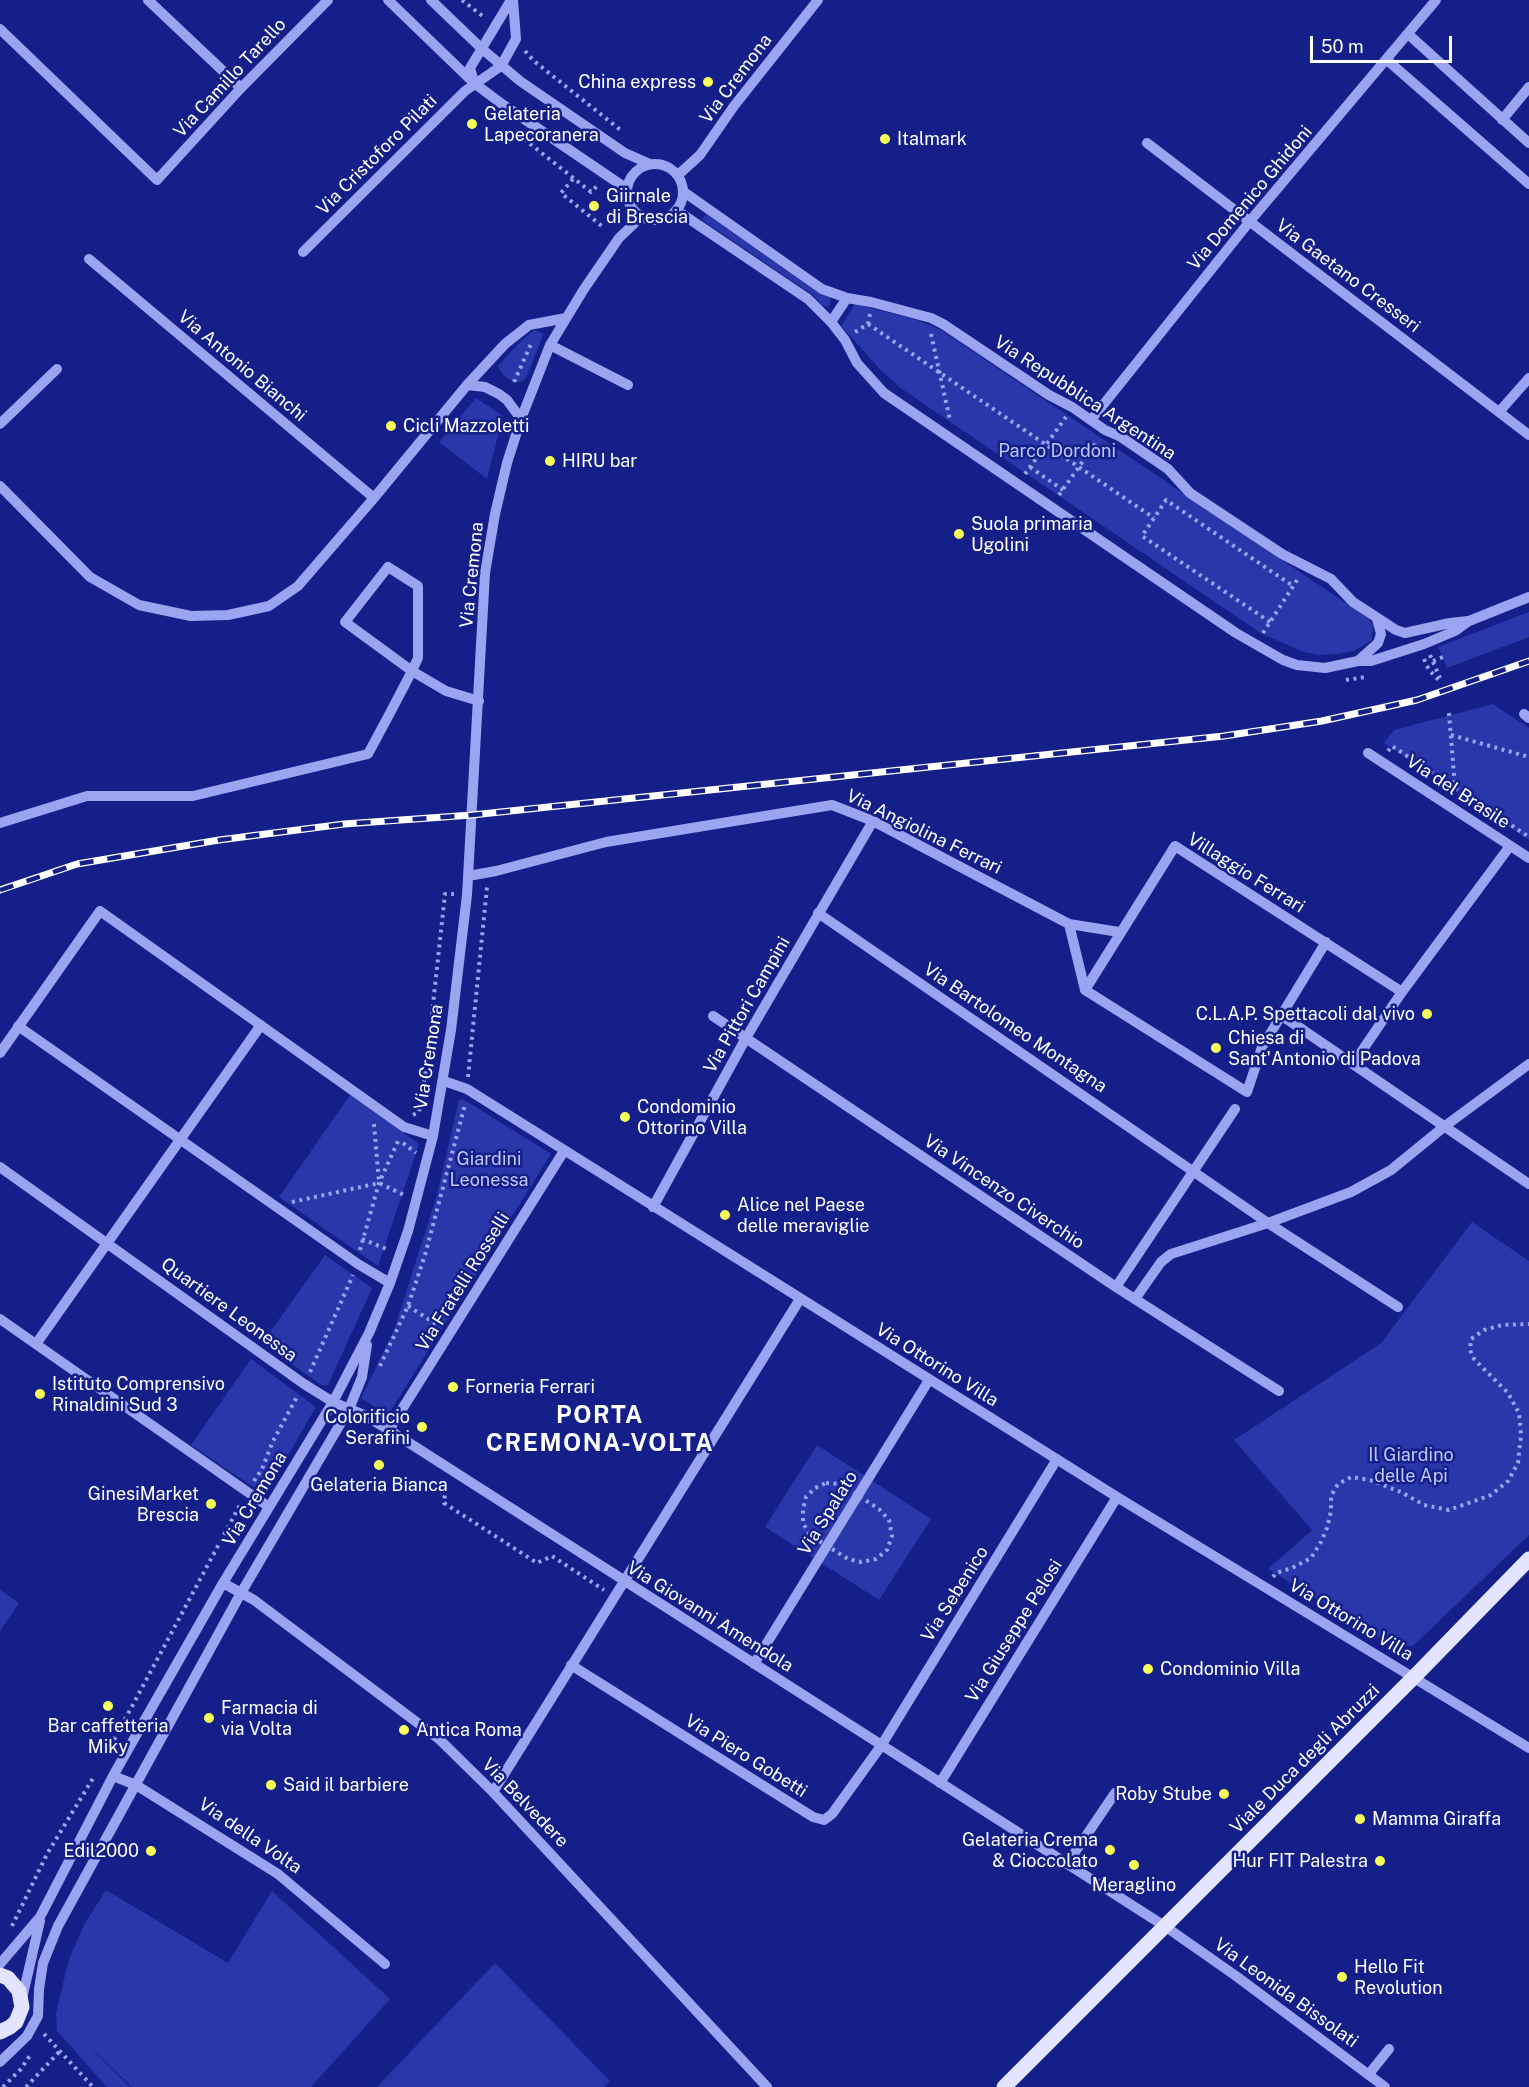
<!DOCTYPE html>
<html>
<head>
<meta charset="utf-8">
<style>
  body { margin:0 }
  #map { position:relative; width:1529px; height:2087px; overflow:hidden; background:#141f89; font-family:"Public Sans",sans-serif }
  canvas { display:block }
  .scale { position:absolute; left:1310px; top:36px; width:142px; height:27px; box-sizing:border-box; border:3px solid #fff; border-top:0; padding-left:8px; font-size:18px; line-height:21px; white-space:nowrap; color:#fff; -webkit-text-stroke:4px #141f89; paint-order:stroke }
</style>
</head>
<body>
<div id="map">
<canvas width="1529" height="2087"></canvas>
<div class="scale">50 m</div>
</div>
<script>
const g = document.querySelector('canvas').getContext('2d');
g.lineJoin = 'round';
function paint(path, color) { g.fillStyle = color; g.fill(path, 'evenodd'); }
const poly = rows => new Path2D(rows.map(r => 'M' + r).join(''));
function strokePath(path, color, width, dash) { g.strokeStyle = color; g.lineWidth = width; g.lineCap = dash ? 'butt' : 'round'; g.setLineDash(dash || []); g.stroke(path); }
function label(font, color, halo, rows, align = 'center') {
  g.font = font + ' "Public Sans",sans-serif'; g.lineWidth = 5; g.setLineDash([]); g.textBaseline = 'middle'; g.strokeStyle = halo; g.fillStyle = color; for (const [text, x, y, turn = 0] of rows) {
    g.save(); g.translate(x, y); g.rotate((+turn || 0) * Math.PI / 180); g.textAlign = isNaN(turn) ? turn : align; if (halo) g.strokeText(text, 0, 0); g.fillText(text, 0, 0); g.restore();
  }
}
paint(poly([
  [706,214,816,291,828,296,831,299,830,305,828,307,822,305,813,295,702,220],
  [855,304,917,320,939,329,956,340,1368,618,1373,625,1372,640,1354,651,1338,654,1319,655,1304,652,1262,634,899,387,880,369,841,326],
  [535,330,543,334,542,338,526,378,522,382,514,382,507,378,500,371,498,366,523,339],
  [476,398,503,416,487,479,439,442],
  [1529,612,1529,637,1447,668,1438,647],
  [1493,704,1529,728,1529,840,1384,743,1394,730],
  [350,1095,419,1144,378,1266,279,1197],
  [463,1099,551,1154,388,1415,361,1398,394,1330,437,1195,459,1100],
  [1472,1222,1529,1261,1529,1535,1413,1646,1391,1645,1268,1569,1312,1530,1234,1440,1381,1343],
  [325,1255,372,1288,328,1385,323,1386,262,1343],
  [251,1359,316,1407,265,1495,191,1445],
  [817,1445,931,1519,879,1600,765,1527],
  [0,1590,19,1603,0,1631],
  [106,1890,228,1963,272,1891,390,1999,311,2087,132,2087,79,2036,130,2087,107,2087,57,2031,56,2013,69,1959,85,1923],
  [495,1963,610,2081,604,2087,377,2087]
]), '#2937aa');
strokePath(poly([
  [462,0,485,18],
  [525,51,534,61,623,132],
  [524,139,591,192,597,186],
  [573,179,561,193,603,227],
  [868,324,1154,518],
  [855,332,868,324,870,314],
  [931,334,950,420],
  [514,382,532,342],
  [1030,467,1063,490],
  [1025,474,1066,417],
  [1059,495,1098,440],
  [1270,622,1142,536,1166,500,1293,586],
  [1263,633,1299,577],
  [1430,655,1440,678],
  [1424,659,1429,670,1441,682],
  [1433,661,1443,657],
  [1346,680,1366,677],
  [1449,713,1455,787],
  [1451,735,1529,757],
  [1388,751,1392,746,1529,837],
  [468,1077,487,887],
  [413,1115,419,1112,426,1069,445,894,454,894],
  [374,1124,379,1182],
  [403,1143,416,1153],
  [292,1202,379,1183,404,1195],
  [362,1239,389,1250],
  [360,1250,379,1183,399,1139],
  [408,1306,439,1326],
  [380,1366,408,1306,425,1255,465,1105],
  [310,1372,353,1275],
  [254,1481,262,1469,273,1441,298,1395],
  [442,1483,446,1485,444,1503,537,1563,552,1556,604,1590],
  [826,1483,840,1484,879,1509,889,1520,892,1536,887,1550,876,1559,861,1562,848,1559,810,1535,803,1523,803,1509,806,1497,815,1488,826,1483],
  [1273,1577,1276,1573,1292,1568,1311,1558,1321,1542,1327,1528,1331,1511,1331,1496,1338,1484,1351,1477,1370,1480,1401,1492,1424,1505,1449,1510,1491,1495,1508,1481,1518,1463,1521,1435,1519,1413,1508,1393,1474,1359,1470,1350,1471,1339,1484,1330,1502,1325,1529,1324],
  [107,1753,241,1503],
  [12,1926,47,1854,95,1775],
  [44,2034,93,2087],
  [3,2087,21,2069,31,2054],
  [26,2087,60,2051]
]), '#9aa4f0', 4, [3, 4.5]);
strokePath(poly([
  [148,0,241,88],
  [388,0,474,83,502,104,627,189],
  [431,0,481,48,520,81,625,153,650,164],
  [0,29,157,180,241,88,328,0],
  [1408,34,1529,143],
  [1387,60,1529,184],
  [474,82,470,68,511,0],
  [1502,120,1529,87],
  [1147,143,1529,435],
  '627 192a28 28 0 1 1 56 0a28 28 0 1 1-56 0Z',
  [678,175,700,155,734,106,818,0],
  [684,192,822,289,847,298,871,302,931,318,943,324,1049,395,1072,407,1105,430,1121,437,1168,469,1190,493,1282,554,1331,579,1353,602,1396,630,1405,633,1450,623,1468,621],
  [676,210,808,299,831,322,845,340,857,363,884,393,1236,633,1283,660,1297,665,1325,668,1358,661,1371,661,1424,644,1455,631,1469,621,1529,597],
  [303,252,465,91,501,66,516,39,513,0],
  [89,259,374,498],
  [831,322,847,298],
  [550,345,628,385],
  [467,385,485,387,499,394,507,400,521,419],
  [1499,412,1529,378],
  [1091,420,1250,221,1436,0],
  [0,424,57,369],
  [0,486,90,577,139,605,191,616,228,615,269,606,298,586,374,498,467,385,505,344,529,325,566,318],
  [1358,661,1378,643,1381,634,1377,619],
  [1524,714,1529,718],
  [1368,753,1529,858],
  [0,823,87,796,193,796,368,754,390,713,412,671,418,658,418,586,388,567,345,622,412,671,446,691,479,701],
  [468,876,496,871,606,842,832,805,873,821,1069,924,1119,932],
  [818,913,1268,1223,1398,1307],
  [1069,924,1085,990,1247,1092,1262,1047,1326,942],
  [1085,990,1175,846,1402,992],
  [1281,1015,1529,1184],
  [713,1016,1116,1287,1279,1391],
  [18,1026,358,1264,390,1283],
  [0,1053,100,911,404,1127,433,1136],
  [1353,1064,1402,992,1510,846],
  [444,1081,467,1089,1117,1497,1529,1748],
  [0,1167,304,1384,333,1402,362,1414,389,1430,1166,1927,1236,1976,1385,2087],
  [653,1207,746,1038,873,821],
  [1116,1287,1235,1109],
  [1135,1299,1161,1262,1171,1254,1268,1223,1351,1192,1391,1170,1445,1126,1529,1064],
  [0,1319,269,1507],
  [36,1344,261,1025],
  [389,1430,564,1151],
  [223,1583,254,1600,439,1739,493,1792,767,2087],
  [754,1664,929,1380],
  [571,1665,813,1817,824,1820,832,1814,881,1746,1057,1459],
  [113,1776,136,1785,278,1874,385,1964],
  [940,1783,1117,1497],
  [493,1792,800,1299],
  [1067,1864,1115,1793],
  [0,1964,40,1917,113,1776,147,1716,223,1583,333,1402,369,1333,390,1283,408,1231,433,1136,451,1030,467,895,485,573,495,514,507,463,521,419,550,345,584,289,619,238,641,217],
  [22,1999,40,1921],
  [0,2062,27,2036,38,2016,39,1989,43,1963,58,1926,241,1593,349,1409,362,1377,367,1345],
  [1369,2074,1389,2049]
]), '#9aa4f0', 10);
strokePath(poly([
  [0,1975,8,1978,19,1991,22,2007,16,2022,10,2027,0,2032],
  [1004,2087,1414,1677,1529,1559]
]), '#e3e4ff', 15);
const rail = poly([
  [0,890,77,864,219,840,344,824,472,815,1224,736,1322,721,1417,700,1529,661]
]);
strokePath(rail, '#fff', 7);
strokePath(rail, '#141f89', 4.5, [14]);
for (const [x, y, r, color] of [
  [708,82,6,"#f7ff59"],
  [472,124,6,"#f7ff59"],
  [885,139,6,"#f7ff59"],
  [594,206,6,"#f7ff59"],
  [391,426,6,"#f7ff59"],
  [550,461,6,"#f7ff59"],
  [959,534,6,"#f7ff59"],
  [1427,1014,6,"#f7ff59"],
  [1216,1048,6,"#f7ff59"],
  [625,1117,6,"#f7ff59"],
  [725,1215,6,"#f7ff59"],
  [453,1387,6,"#f7ff59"],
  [40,1394,6,"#f7ff59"],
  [422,1427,6,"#f7ff59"],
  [379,1465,6,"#f7ff59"],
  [211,1504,6,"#f7ff59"],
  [1148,1669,6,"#f7ff59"],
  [108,1706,6,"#f7ff59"],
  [209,1718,6,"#f7ff59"],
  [404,1730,6,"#f7ff59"],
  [271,1785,6,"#f7ff59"],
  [1224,1794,6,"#f7ff59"],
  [1360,1819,6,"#f7ff59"],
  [1110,1850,6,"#f7ff59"],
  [151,1851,6,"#f7ff59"],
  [1380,1861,6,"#f7ff59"],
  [1134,1865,6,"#f7ff59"],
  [1342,1977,6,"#f7ff59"]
]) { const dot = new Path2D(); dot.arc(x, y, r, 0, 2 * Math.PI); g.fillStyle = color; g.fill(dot); strokePath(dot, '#141f89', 2); }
label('18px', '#fff', '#141f89', [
  ["Via Camillo Tarello",230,78,-47],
  ["Via Cremona",736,79,-53],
  ["Via Cristoforo Pilati",377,155,-45],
  ["Via Domenico Ghidoni",1250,198,-50],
  ["Via Gaetano Cresseri",1348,276,37],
  ["Via Antonio Bianchi",242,366,40],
  ["Via Repubblica Argentina",1085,398,33],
  ["Via Cremona",472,575,-84],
  ["Via del Brasile",1458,792,33],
  ["Via Angiolina Ferrari",924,832,26],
  ["Villaggio Ferrari",1246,873,32],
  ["Via Pittori Campini",747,1005,-60],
  ["Via Bartolomeo Montagna",1015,1028,34],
  ["Via Cremona",429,1057,-81],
  ["Via Vincenzo Civerchio",1004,1192,34],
  ["Via Fratelli Rosselli",463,1282,-58],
  ["Quartiere Leonessa",229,1310,36],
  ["Via Ottorino Villa",937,1365,32],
  ["Via Cremona",255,1499,-59],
  ["Via Spalato",828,1513,-58],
  ["Via Sebenico",955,1594,-58],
  ["Via Giovanni Amendola",710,1617,32],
  ["Via Ottorino Villa",1351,1620,31],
  ["Via Giuseppe Pelosi",1014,1631,-58],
  ["Via Piero Gobetti",746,1756,32],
  ["Viale Duca degli Abruzzi",1305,1759,-45],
  ["Via Belvedere",525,1803,46],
  ["Via della Volta",250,1836,34],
  ["Via Leonida Bissolati",1286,1993,36]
]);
label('18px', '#fff', '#141f89', [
  ["China express",696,82,"right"],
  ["Gelateria",484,114],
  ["Lapecoranera",484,135],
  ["Italmark",897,139],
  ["Giirnale",606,196],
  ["di Brescia",606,217],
  ["Cicli Mazzoletti",403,426],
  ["HIRU bar",562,461],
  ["Suola primaria",971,524],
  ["Ugolini",971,545],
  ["C.L.A.P. Spettacoli dal vivo",1415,1014,"right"],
  ["Chiesa di",1228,1038],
  ["Sant'Antonio di Padova",1228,1059],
  ["Condominio",637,1107],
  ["Ottorino Villa",637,1128],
  ["Alice nel Paese",737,1205],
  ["delle meraviglie",737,1226],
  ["Istituto Comprensivo",52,1384],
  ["Rinaldini Sud 3",52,1405],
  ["Forneria Ferrari",465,1387],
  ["Colorificio",410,1417,"right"],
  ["Serafini",410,1438,"right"],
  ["Gelateria Bianca",379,1485,"center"],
  ["GinesiMarket",199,1494,"right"],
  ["Brescia",199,1515,"right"],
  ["Condominio Villa",1160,1669],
  ["Farmacia di",221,1708],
  ["via Volta",221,1729],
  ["Bar caffetteria",108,1726,"center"],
  ["Miky",108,1747,"center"],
  ["Antica Roma",416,1730],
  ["Said il barbiere",283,1785],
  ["Roby Stube",1212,1794,"right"],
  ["Mamma Giraffa",1372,1819],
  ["Gelateria Crema",1098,1840,"right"],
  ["& Cioccolato",1098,1861,"right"],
  ["Edil2000",139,1851,"right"],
  ["Hur FIT Palestra",1368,1861,"right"],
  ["Meraglino",1134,1885,"center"],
  ["Hello Fit",1354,1967],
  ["Revolution",1354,1988]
], 'left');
label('18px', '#c0c7fb', '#141f89', [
  ["Parco Dordoni",1057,451],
  ["Giardini",489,1159],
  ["Leonessa",489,1180],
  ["Il Giardino",1411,1455],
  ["delle Api",1411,1476]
]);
g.letterSpacing = '1.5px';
label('bold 24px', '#fff', '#141f89', [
  ["PORTA",600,1416],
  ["CREMONA-VOLTA",600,1444]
]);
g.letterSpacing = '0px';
</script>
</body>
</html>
